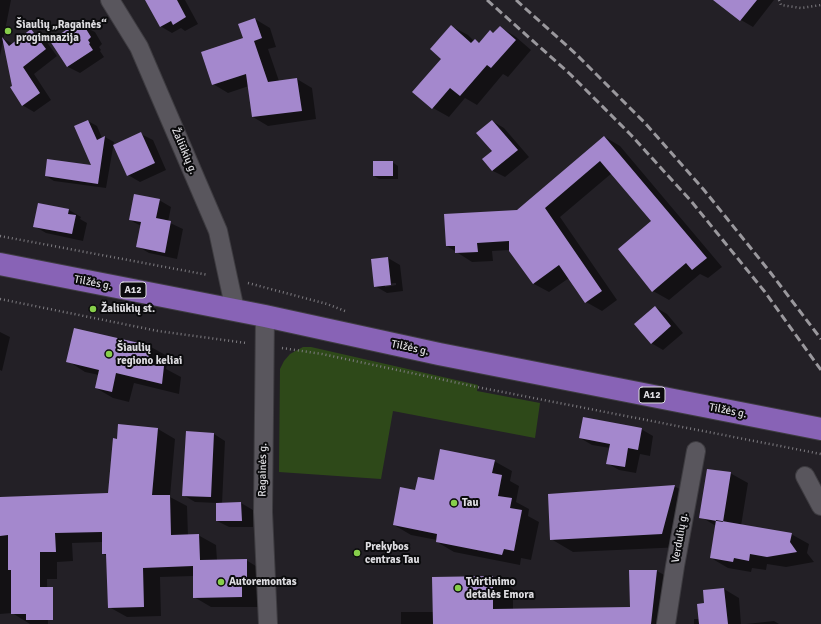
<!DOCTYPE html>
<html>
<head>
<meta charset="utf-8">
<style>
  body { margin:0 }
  canvas { display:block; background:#232026 }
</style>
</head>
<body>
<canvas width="821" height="624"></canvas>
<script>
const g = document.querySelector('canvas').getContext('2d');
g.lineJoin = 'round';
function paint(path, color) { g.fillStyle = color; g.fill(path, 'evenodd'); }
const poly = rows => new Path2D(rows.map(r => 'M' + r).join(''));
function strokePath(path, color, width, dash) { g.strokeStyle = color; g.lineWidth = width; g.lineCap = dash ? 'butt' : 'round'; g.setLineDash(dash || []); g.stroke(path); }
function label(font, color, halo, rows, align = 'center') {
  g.font = font + ' Signika,sans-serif'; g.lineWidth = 4; g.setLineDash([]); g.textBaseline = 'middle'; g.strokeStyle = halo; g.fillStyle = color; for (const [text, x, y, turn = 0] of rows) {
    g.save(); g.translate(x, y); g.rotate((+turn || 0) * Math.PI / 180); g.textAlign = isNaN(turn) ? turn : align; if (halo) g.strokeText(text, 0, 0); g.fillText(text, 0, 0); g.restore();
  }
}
paint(poly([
  [303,347,311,347,478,385,477,391,540,403,535,438,393,411,381,479,279,472,280,369,284,361,290,354]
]), '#2e4919');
paint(poly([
  [0,0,11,0,0,56],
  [154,0,185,0,198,24,185,31,181,28,172,33,160,26],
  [715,0,774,0,753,27,741,20],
  [255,19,270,28,276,47,268,49,279,81,297,79,312,88,316,119,268,126,253,117,249,86,228,93,213,84,244,38],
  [83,26,95,32,102,44,99,47,101,50,100,51,104,57,80,73,68,67,51,41,72,27,77,30],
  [451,26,468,35,474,41,475,40,480,43,490,31,494,34,500,27,516,37,531,50,508,77,503,74,477,105,465,98,449,117,433,108,414,92,443,58],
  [31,31,43,37,57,56,34,74,51,100,34,112,22,105,13,86,4,39,13,44],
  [88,121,97,126,102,138,105,137,114,142,106,188,54,181,46,176,93,166],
  [492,121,504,128,529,157,505,177,493,171,484,160,493,152],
  [141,134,153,140,166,170,140,182,128,175],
  [605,137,620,146,722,267,708,278,700,274,669,300,653,291,652,221,612,173,560,217,617,300,602,311,586,302,569,278,549,292,534,284,510,250,492,251,493,261,472,262,447,246,517,211],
  [392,162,398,166,398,179,379,179,374,176],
  [159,200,171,207,168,222,183,229,177,259,149,253,137,246,141,226,130,220],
  [38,204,69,210,81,217,80,219,87,223,83,241,46,233,34,226],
  [388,258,400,265,403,291,387,293,375,286],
  [396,283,396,285,385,287,385,284],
  [655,307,667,314,683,333,663,350,651,343],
  [0,332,10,337,2,371,0,370],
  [151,347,169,357,166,369,181,377,179,394,134,383,129,402,113,398,96,388,99,375,85,372,68,361],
  [158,429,175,439,170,497,187,506,188,536,198,535,216,545,217,560,246,560,264,571,259,607,211,607,194,597,194,576,160,577,161,616,127,617,109,607,107,556,103,554,103,542,72,543,73,561,57,562,57,579,47,579,48,624,30,624,12,613,0,614,0,498,109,494,118,440],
  [641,429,653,436,650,456,640,454,636,473,619,470,607,463,610,448,592,445,580,438],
  [214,434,225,441,222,504,241,503,253,510,253,527,229,527,217,521,217,503,195,502,183,495],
  [494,461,512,471,510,481,519,486,516,502,529,509,528,516,539,522,531,560,521,558,520,565,454,552,437,542,437,540,411,535,394,525,416,491,435,481],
  [730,473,748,483,741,526,791,534,809,544,807,553,814,562,786,567,767,564,766,570,752,568,751,572,728,568,711,558,716,526,701,517],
  [674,486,697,499,686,542,683,547,573,552,551,539],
  [657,571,677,582,672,624,401,624,401,612,434,612,492,577,513,589,513,609,631,608],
  [724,589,739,598,741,624,694,624,694,619,700,619,705,604],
  [774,621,779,624,746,624]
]), '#0007');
paint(poly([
  [145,0,177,0,186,17,173,25,171,21,160,27],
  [713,0,757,0,740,21],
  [255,18,262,38,254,41,268,82,297,78,302,111,252,117,246,74,212,85,201,52,243,38,238,24],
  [83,24,91,37,88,40,90,43,89,44,93,50,67,67,50,41,72,26,75,30],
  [451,25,471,43,475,39,479,43,490,30,493,33,500,26,516,40,491,68,487,65,460,96,450,88,432,109,412,92,441,59,430,49],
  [31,29,46,49,23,67,40,93,22,106,10,87,12,86,2,37,9,46],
  [88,120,97,140,105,136,98,184,45,176,47,159,91,165,74,126],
  [492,120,518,150,492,171,482,159,492,151,476,133],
  [141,132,155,163,127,176,113,145],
  [604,136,707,258,692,270,686,263,652,292,618,249,651,221,600,161,545,208,602,291,585,303,559,265,533,284,509,251,509,241,477,243,478,252,455,253,455,246,446,246,444,214,517,210],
  [373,161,393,161,393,176,373,176],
  [134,194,160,199,156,218,171,221,165,253,136,247,141,222,129,220],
  [38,203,69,209,68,214,76,215,72,234,33,227],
  [388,257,391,285,374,287,371,259],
  [655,306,671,326,651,344,634,324],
  [74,328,152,346,147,365,164,366,162,384,116,373,112,392,95,388,99,370,66,362],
  [583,417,642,428,638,450,628,448,625,467,606,464,610,444,579,438],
  [118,424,158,428,152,495,170,495,171,535,199,534,200,560,247,559,247,581,242,580,242,597,193,598,193,566,143,568,144,607,108,608,106,554,102,554,102,532,55,533,56,552,40,552,40,587,53,587,53,620,26,620,26,614,11,614,11,570,8,570,8,535,0,536,0,497,108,493,113,438,117,439],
  [186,431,214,433,211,497,182,496],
  [440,449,495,460,492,473,502,475,498,496,512,498,510,508,522,510,514,551,504,549,502,555,436,542,437,534,393,525,400,487,415,490,418,477,434,480],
  [707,469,731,472,723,522,699,518],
  [675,485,662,534,550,540,548,494],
  [241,502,242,521,216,521,216,503],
  [716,520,792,533,790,542,797,552,767,557,750,554,749,561,734,558,733,562,710,558],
  [629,570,657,570,651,624,433,624,432,577,493,576,493,609,630,607],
  [724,588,728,624,699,624,697,604,704,603,703,590]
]), '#a488cd');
const minor = poly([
  [110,0,139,47,218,231,235,310],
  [265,316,263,512,268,624],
  [805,476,821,506],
  [666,624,675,566,696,451]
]);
const trunk = poly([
  [0,264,265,316,439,354,821,429]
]);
strokePath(minor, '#3e3c41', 20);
strokePath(trunk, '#3e3c41', 24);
strokePath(poly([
  [779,0,781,5,801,8,821,5],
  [0,236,208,275],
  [248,283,327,304,345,311],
  [0,299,158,331,246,343],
  [282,348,322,354,477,387,821,454]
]), '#7e7c81', 2.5, [1, 3]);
strokePath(minor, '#59565d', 18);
strokePath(trunk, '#8863b6', 22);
strokePath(poly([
  [487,0,570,74,631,135,691,201,765,292,821,370],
  [516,0,576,54,645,123,704,190,770,272,821,339]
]), '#9a989d', 3, [8, 4]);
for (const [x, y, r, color] of [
  [8,31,4,"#87cf4b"],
  [93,309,4,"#87cf4b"],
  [109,354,4,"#87cf4b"],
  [454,503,4,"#87cf4b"],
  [357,553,4,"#87cf4b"],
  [221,582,4,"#87cf4b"],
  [458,588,4,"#87cf4b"]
]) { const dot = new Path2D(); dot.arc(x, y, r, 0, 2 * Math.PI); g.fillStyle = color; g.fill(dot); strokePath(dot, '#0b0b0d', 1.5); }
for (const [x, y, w] of [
  [133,290,26],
  [652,395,26]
]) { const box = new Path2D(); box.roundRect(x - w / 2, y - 8, w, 16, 3); g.fillStyle = '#0b0b0d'; g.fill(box); strokePath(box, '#dddce0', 1); }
label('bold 10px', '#dddce0', null, [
  ["A12",133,290],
  ["A12",652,395]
]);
label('bold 11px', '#dddce0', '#0b0b0d', [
  ["Šiaulių „Ragainės“",16,25],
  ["progimnazija",16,38],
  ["Žaliūkių st.",101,309],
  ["Šiaulių",117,348],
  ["regiono keliai",117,361],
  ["Tau",462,503],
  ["Prekybos",365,547],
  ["centras Tau",365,560],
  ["Autoremontas",229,582],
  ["Tvirtinimo",466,582],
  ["detalės Emora",466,595]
], 'left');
label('11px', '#dddce0', '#0b0b0d', [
  ["Žaliūkių g.",184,151,67],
  ["Tilžės g.",93,283,11],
  ["Tilžės g.",410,348,12],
  ["Tilžės g.",728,411,11],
  ["Ragainės g.",263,470,-89],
  ["Verdulių g.",680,538,-80]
]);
</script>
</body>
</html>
